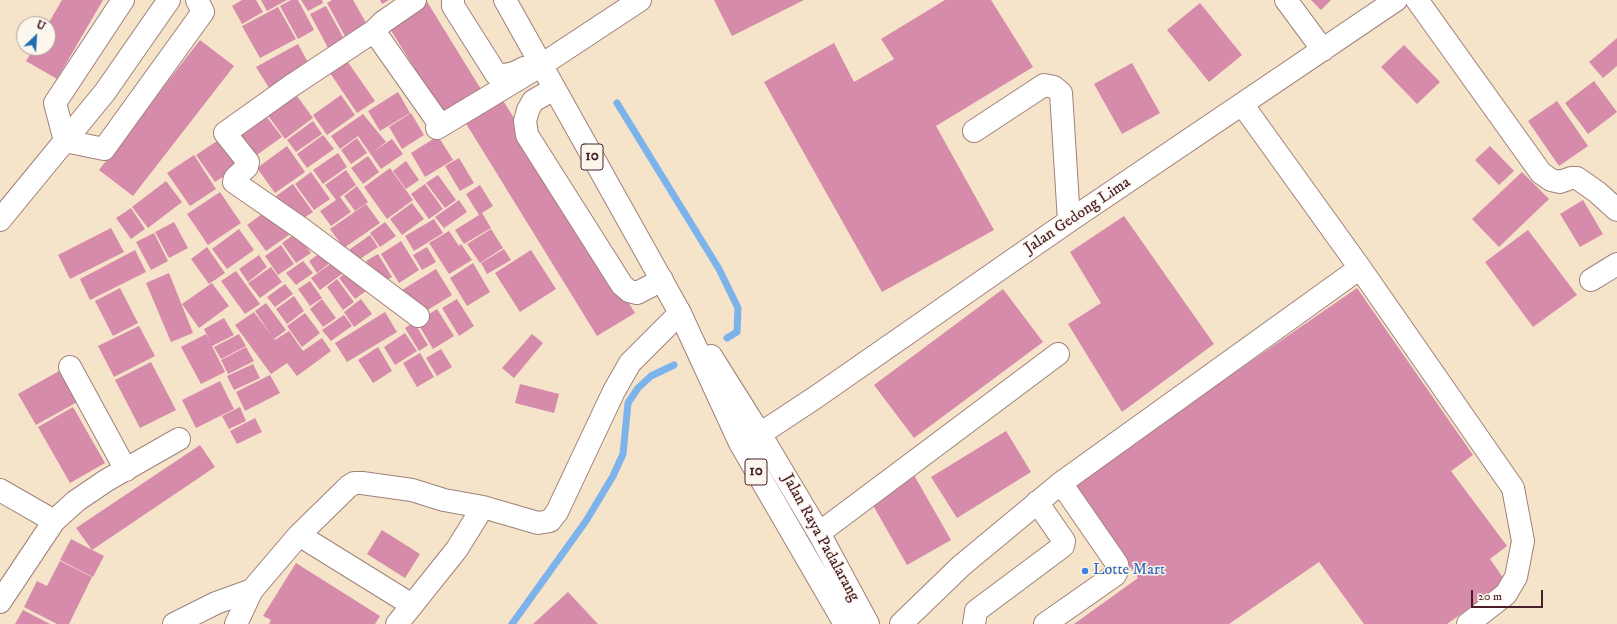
<!DOCTYPE html>
<html>
<head>
<meta charset="utf-8">
<style>
  body { margin:0 }
  #map { position:relative; width:1617px; height:624px; overflow:hidden; background:#f5e3ca; font-family:"IM FELL DW Pica",serif }
  canvas { display:block }
  .north { position:absolute; left:16px; top:16px; width:40px; height:40px; box-sizing:border-box; background:#fbf7ec; border:1px solid #b4a19f; border-radius:50%; rotate:25deg; font-size:11px; font-weight:700; line-height:16px; text-align:center; color:#4a1f2b }
  .north::after { content:''; display:block; margin:auto; width:14px; height:18px; background:#1f6fb2; clip-path:polygon(50% 0,100% 100%,50% 72%,0 100%) }
  .scale { position:absolute; left:1471px; top:590px; width:72px; height:18px; box-sizing:border-box; border:2px solid #4a1f2b; border-top:0; padding-left:5px; font-size:12px; line-height:14px; white-space:nowrap; color:#4a1f2b; -webkit-text-stroke:3px #fbf7ec; paint-order:stroke }
</style>
</head>
<body>
<div id="map">
<canvas width="1617" height="624"></canvas>
<div class="north">U</div>
<div class="scale">20 m</div>
</div>
<script>
const g = document.querySelector('canvas').getContext('2d');
g.lineJoin = 'round';
const poly = rows => new Path2D(rows.map(r => 'M' + r).join(''));
function strokePath(path, color, width, dash) { g.strokeStyle = color; g.lineWidth = width; g.lineCap = dash ? 'butt' : 'round'; g.setLineDash(dash || []); g.stroke(path); }
function paint(path, color) { g.fillStyle = color; g.fill(path, 'evenodd'); }
function label(font, color, halo, rows, align = 'center') {
  g.font = font + ' "IM FELL DW Pica",serif'; g.lineWidth = 3; g.setLineDash([]); g.textBaseline = 'middle'; g.strokeStyle = halo; g.fillStyle = color; for (const [text, x, y, turn = 0] of rows) {
    g.save(); g.translate(x, y); g.rotate((+turn || 0) * Math.PI / 180); g.textAlign = isNaN(turn) ? turn : align; if (halo) g.strokeText(text, 0, 0); g.fillText(text, 0, 0); g.restore();
  }
}
strokePath(poly([
  [617,103,719,269,738,308,737,332,727,338],
  [512,624,586,521,613,476,623,454,628,403,638,388,651,376,674,365]
]), '#7cb3eb', 7);
paint(poly([
  [62,0,103,0,57,79,26,61,34,48,48,48,48,24],
  [242,0,256,0,263,12,242,24,232,6],
  [261,0,287,0,267,11],
  [291,0,298,0,314,30,298,39,280,6],
  [301,0,322,0,323,3,308,11],
  [332,0,353,0,368,26,346,38,327,3],
  [380,0,389,0,382,4],
  [420,0,426,0,482,91,444,115,385,21],
  [714,0,804,0,732,36],
  [945,0,991,0,1033,67,936,126,994,230,882,292,764,82,834,43,854,82,894,59,881,39],
  [1311,0,1331,0,1321,10],
  [1200,3,1242,55,1209,82,1167,30],
  [326,6,344,39,328,48,310,14],
  [278,7,296,39,260,58,242,26],
  [1617,38,1617,66,1603,78,1589,62],
  [200,40,234,66,133,196,99,170],
  [298,44,310,66,269,88,256,67],
  [1404,45,1440,82,1417,104,1381,67],
  [343,55,375,101,357,113,326,67],
  [1132,63,1160,113,1122,134,1094,84],
  [1594,81,1617,112,1588,134,1565,103],
  [292,89,313,118,285,139,264,110],
  [398,92,410,113,380,131,368,111],
  [499,94,635,313,597,336,462,117],
  [341,95,355,115,327,135,313,115],
  [1557,101,1588,146,1559,166,1528,121],
  [260,108,282,137,254,157,233,127],
  [411,113,424,135,402,149,389,127],
  [363,114,386,142,373,152,392,139,403,154,381,169,358,136,340,149,331,136],
  [313,121,322,134,296,152,287,140],
  [323,135,334,149,307,168,297,154],
  [438,136,453,160,425,177,411,153],
  [223,137,241,165,215,182,196,155],
  [357,138,367,153,351,164,341,150],
  [287,146,305,172,275,193,257,168],
  [1490,146,1514,171,1499,185,1475,160],
  [338,153,347,167,323,184,313,170],
  [194,155,216,189,190,206,167,173],
  [368,156,379,172,363,184,351,168],
  [459,158,474,183,460,191,445,166],
  [406,161,419,180,406,189,393,171],
  [390,168,413,200,387,219,364,187],
  [346,170,356,185,340,197,351,212,331,226,320,211,336,200,325,185],
  [311,172,330,199,314,210,295,184],
  [1522,172,1549,199,1499,247,1472,219],
  [438,175,456,200,445,208,426,183],
  [166,181,182,202,148,228,132,207],
  [293,184,313,212,296,223,276,196],
  [425,184,443,209,429,219,411,194],
  [480,185,493,206,482,213,491,228,464,244,455,230,479,215,466,194],
  [357,186,368,202,355,211,344,196],
  [220,192,241,223,208,245,187,214],
  [459,200,467,212,444,228,435,217],
  [1583,200,1603,234,1580,247,1560,214],
  [412,203,424,219,402,235,390,219],
  [366,204,380,223,344,248,330,229],
  [131,208,145,229,131,239,116,218],
  [270,208,289,235,266,251,247,225],
  [1124,216,1214,344,1122,412,1068,324,1101,303,1070,252],
  [434,219,443,233,414,251,405,236],
  [174,222,188,248,169,258,155,232],
  [385,222,396,236,380,247,370,233],
  [111,228,124,252,70,279,58,255],
  [239,229,254,250,227,269,212,249],
  [491,229,503,248,480,263,467,244],
  [1528,230,1577,295,1533,327,1485,262],
  [449,231,459,246,461,244,472,260,449,274,429,243],
  [154,233,168,261,151,270,136,242],
  [296,233,311,253,296,263,282,243],
  [370,235,378,247,357,261,349,250],
  [401,241,419,270,399,283,381,254],
  [281,245,294,264,278,275,265,256],
  [207,247,225,273,209,284,191,259],
  [427,247,436,262,422,270,413,255],
  [504,249,511,260,487,274,481,263],
  [135,250,146,272,90,300,80,279],
  [531,250,556,289,520,312,495,273],
  [323,251,331,262,317,273,309,261],
  [378,254,392,277,380,284,366,261],
  [259,255,267,267,248,282,239,269],
  [337,259,346,271,320,290,311,278],
  [303,261,313,273,296,285,286,273],
  [473,263,490,292,467,306,450,278],
  [271,267,282,282,260,298,248,283],
  [436,269,452,295,418,316,402,290],
  [350,270,366,291,355,299,339,278],
  [236,271,260,304,245,314,221,281],
  [169,273,193,333,171,342,146,283],
  [337,279,354,302,343,310,327,287],
  [310,281,322,298,310,306,298,289],
  [212,283,229,306,199,328,182,304],
  [285,284,293,294,275,307,267,297],
  [120,288,138,323,113,336,95,301],
  [1357,288,1473,455,1451,471,1507,546,1490,559,1506,582,1447,624,1364,624,1319,562,1229,624,1074,624,1138,578,1072,485],
  [1003,289,1043,342,914,438,874,385],
  [294,296,304,311,287,324,276,309],
  [322,299,336,318,323,327,310,309],
  [361,299,372,314,354,327,344,312],
  [457,299,474,326,459,336,442,308],
  [266,303,286,330,274,339,255,311],
  [437,309,454,336,433,349,417,322],
  [254,312,275,340,289,331,303,351,322,338,331,351,297,376,287,363,271,374,235,325],
  [385,312,397,332,347,362,335,343],
  [305,313,320,333,302,347,287,326],
  [344,315,352,326,331,341,322,330],
  [224,318,234,335,212,346,225,372,201,384,181,347,206,334,211,343,204,329],
  [414,322,428,345,419,351,405,328],
  [139,326,155,356,114,377,98,346],
  [405,333,417,351,395,365,384,347],
  [239,334,246,346,221,359,214,347],
  [532,334,543,343,514,378,502,368],
  [246,347,254,361,228,374,221,360],
  [378,347,392,371,373,383,358,360],
  [441,349,452,367,437,376,426,358],
  [420,353,434,377,417,387,403,363],
  [151,362,176,410,140,428,115,380],
  [253,364,260,378,234,390,227,376],
  [61,370,79,401,36,425,18,394],
  [270,375,280,393,245,411,236,392],
  [220,381,234,409,196,428,182,400],
  [520,384,559,394,554,413,515,403],
  [73,407,105,463,70,483,38,427],
  [240,407,246,421,229,429,222,416],
  [255,418,262,432,237,444,230,431],
  [1006,431,1031,472,957,518,931,477],
  [200,445,215,467,92,550,76,528],
  [914,475,951,540,907,565,870,500],
  [382,530,420,554,405,578,367,554],
  [71,539,104,556,93,577,60,560],
  [60,561,92,577,69,624,57,624,24,607,37,581,47,586],
  [296,563,380,616,375,624,269,624,271,620,263,616],
  [568,592,598,624,533,624],
  [23,610,50,624,15,624]
]), '#d78baa');
const minor = poly([
  [123,0,55,103,65,141,104,149,203,12,197,0],
  [415,0,383,22,374,31,291,86,225,133,248,162,247,167,235,178,234,182,302,229,418,316],
  [453,0,453,6,496,74,506,75,514,73,524,68],
  [1286,0,1323,50],
  [1417,0,1541,173,1551,180,1560,182,1571,178,1577,178,1597,192,1617,210],
  [374,31,436,119],
  [554,89,533,101,528,110,525,121,527,135,622,285,629,291,637,293,662,280],
  [1242,104,1360,268,1513,488,1523,541,1516,577,1506,594,1468,624],
  [437,128,540,66,640,0],
  [974,131,1044,85,1054,87,1061,93,1069,221],
  [0,220,105,92,169,0],
  [1591,280,1617,264],
  [70,367,126,470],
  [760,434,816,397,1069,221,1396,0],
  [0,490,54,521],
  [819,533,1058,354],
  [299,535,412,605],
  [0,602,54,521,76,501,107,480,179,439],
  [174,624,216,603,252,590],
  [236,624,252,590,299,535,348,487,354,483,362,483,412,490,444,500,483,507,538,523,550,521,557,512,614,391,630,363,680,313],
  [397,624,457,549,483,507],
  [901,624,961,566,1061,483,1360,268],
  [974,624,976,611,1063,546,1064,541,1037,502],
  [1045,624,1115,575,1118,569,1117,564,1061,483]
]);
const highway = poly([
  [505,0,680,313,740,443,845,624],
  [711,356,760,434,819,533,868,624]
]);
strokePath(minor, '#a0817a', 24);
strokePath(highway, '#a0817a', 24);
strokePath(minor, '#fff', 22);
strokePath(highway, '#fff', 22);
for (const [x, y, r, color] of [
  [1085,571,4,"#3f7fe0"]
]) { const dot = new Path2D(); dot.arc(x, y, r, 0, 2 * Math.PI); g.fillStyle = color; g.fill(dot); strokePath(dot, '#fbf7ec', 1.5); }
for (const [x, y, w] of [
  [592,157,22],
  [756,472,22]
]) { const box = new Path2D(); box.roundRect(x - w / 2, y - 13, w, 26, 3); g.fillStyle = '#fbf7ec'; g.fill(box); strokePath(box, '#4a1f2b', 1); }
label('bold 15px', '#4a1f2b', null, [
  ["10",592,157],
  ["10",756,472]
]);
label('16px', '#4a1f2b', '#fbf7ec', [
  ["Jalan Gedong Lima",1078,216,-34],
  ["Jalan Raya Padalarang",820,538,61]
]);
label('16px', '#366cbe', '#fbf7ec', [
  ["Lotte Mart",1093,571]
], 'left');
</script>
</body>
</html>
